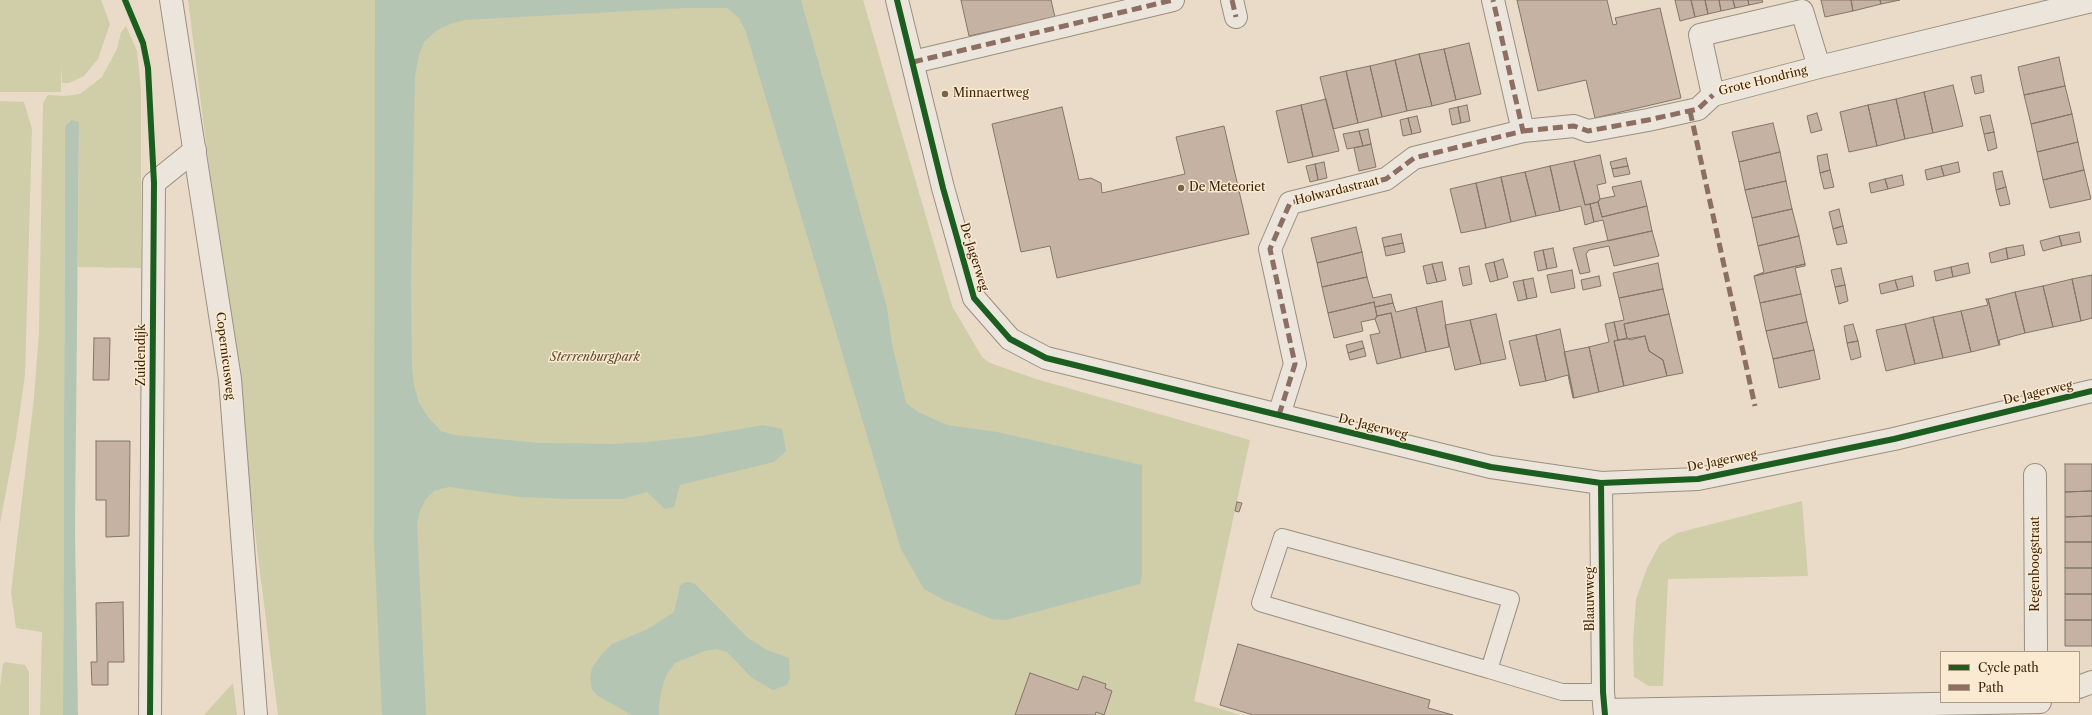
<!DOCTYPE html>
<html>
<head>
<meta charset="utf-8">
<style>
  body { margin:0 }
  #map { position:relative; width:2092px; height:715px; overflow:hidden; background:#e9dbc7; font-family:"Libre Caslon Text",serif }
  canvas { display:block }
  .legend { position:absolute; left:1940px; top:651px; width:140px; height:52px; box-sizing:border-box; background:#faead2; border:1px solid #af9a81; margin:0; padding:5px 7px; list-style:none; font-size:12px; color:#3e2307 }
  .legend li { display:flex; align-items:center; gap:8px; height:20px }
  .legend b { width:20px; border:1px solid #af9a81 }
</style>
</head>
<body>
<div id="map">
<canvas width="2092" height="715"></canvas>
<ul class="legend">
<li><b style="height:5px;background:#1b5e20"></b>Cycle path</li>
<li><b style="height:5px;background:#8d6e63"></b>Path</li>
</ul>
</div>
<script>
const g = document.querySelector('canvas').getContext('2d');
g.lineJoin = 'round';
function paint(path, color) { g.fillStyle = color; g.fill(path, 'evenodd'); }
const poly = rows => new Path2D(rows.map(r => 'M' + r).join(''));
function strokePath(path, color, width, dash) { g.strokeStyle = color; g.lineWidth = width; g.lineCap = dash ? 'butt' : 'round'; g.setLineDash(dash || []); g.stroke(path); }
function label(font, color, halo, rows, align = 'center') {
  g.font = font + ' "Libre Caslon Text",serif'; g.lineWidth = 3; g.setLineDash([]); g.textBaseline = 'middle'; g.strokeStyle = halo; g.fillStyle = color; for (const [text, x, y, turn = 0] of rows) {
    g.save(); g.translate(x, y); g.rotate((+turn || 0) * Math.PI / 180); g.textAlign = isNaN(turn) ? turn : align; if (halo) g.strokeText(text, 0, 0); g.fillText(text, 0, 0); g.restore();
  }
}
paint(poly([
  [0,0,101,0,110,24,98,59,84,76,69,83,62,83,61,65,61,92,0,92],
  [188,0,863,0,952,306,982,357,990,363,1036,379,1250,440,1194,701,1241,715,278,715],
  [126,26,137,51,141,89,141,268,78,267,79,122,65,126,63,715,40,715,42,632,16,628,11,592,34,398,39,332,43,103,48,95,66,96,80,94,102,77,117,49,121,32],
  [0,101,24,102,32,129,25,375,16,438,0,524],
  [1802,501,1808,576,1668,579,1663,686,1649,686,1634,677,1633,643,1636,599,1647,568,1660,544,1677,533],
  [5,662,25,665,29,672,29,715,0,715,0,687,3,664],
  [233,683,237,715,204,715]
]), '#d0cda9');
paint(poly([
  [375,0,801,0,887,308,892,344,906,403,918,412,947,425,997,432,1142,465,1142,575,1140,584,1006,620,992,619,944,600,924,589,901,549,746,32,739,18,727,8,685,8,464,20,450,24,436,31,424,42,419,55,415,76,411,282,412,367,414,385,419,403,428,417,441,431,454,435,540,443,615,444,646,442,701,436,763,425,782,429,786,451,774,462,680,485,674,507,665,509,647,492,623,499,569,499,519,497,449,487,434,491,425,500,420,511,417,523,426,715,382,715,374,542],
  [72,120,79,122,75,531,78,715,63,715,65,126],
  [689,582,695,584,748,638,767,650,789,658,790,678,787,685,773,690,752,678,727,652,716,649,705,651,675,663,667,674,663,684,659,703,659,715,632,715,598,696,592,689,590,678,592,668,602,654,612,644,648,629,674,612,680,586,683,583]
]), '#b4c6b3');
const building = poly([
  [961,0,1051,0,1055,17,969,36,961,0],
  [1517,0,1607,0,1613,25,1617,24,1615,18,1660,8,1681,98,1595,118,1586,80,1538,91,1517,0],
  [1675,0,1691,0,1695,17,1680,21,1675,0],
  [1691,0,1705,0,1708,14,1695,17,1691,0],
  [1705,0,1719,0,1721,11,1708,14,1705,0],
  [1719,0,1733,0,1735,8,1721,11,1719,0],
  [1733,0,1748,0,1749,5,1735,8,1733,0],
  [1748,0,1762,0,1763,2,1749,5,1748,0],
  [1821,0,1851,0,1853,11,1825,17,1821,0],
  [1851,0,1880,0,1881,4,1853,11,1851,0],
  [1880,0,1900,0,1881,4,1880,0],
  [1469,43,1481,94,1456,100,1444,49,1469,43],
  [1444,49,1456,100,1432,106,1419,54,1444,49],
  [1419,54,1432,106,1407,111,1395,60,1419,54],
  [2059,57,2065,86,2024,95,2018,67,2059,57],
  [1395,60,1407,111,1382,117,1370,66,1395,60],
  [1370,66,1382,117,1358,123,1346,71,1370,66],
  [1346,71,1358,123,1333,129,1320,77,1346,71],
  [1981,75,1984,92,1975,94,1971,77,1981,75],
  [1953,85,1963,126,1933,133,1924,92,1953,85],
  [2065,86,2072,114,2031,124,2024,95,2065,86],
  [1924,92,1933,133,1905,139,1896,99,1924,92],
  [1326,99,1339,151,1313,157,1301,105,1326,99],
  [1896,99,1905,139,1877,146,1868,105,1896,99],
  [1301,105,1313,157,1288,163,1276,111,1301,105],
  [1467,105,1470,121,1461,123,1458,107,1467,105],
  [1868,105,1877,146,1849,152,1840,112,1868,105],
  [1062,107,1079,180,1091,178,1101,183,1102,193,1185,174,1176,137,1224,126,1249,234,1057,278,1050,246,1021,252,992,124,1062,107],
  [1458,107,1461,123,1452,125,1449,109,1458,107],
  [1817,113,1822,130,1811,133,1807,116,1817,113],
  [2072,114,2078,142,2037,152,2031,124,2072,114],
  [1990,115,1994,132,1984,134,1980,117,1990,115],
  [1417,116,1421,132,1412,134,1408,118,1417,116],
  [1408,118,1412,134,1403,136,1400,120,1408,118],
  [1773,123,1780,152,1739,162,1732,132,1773,123],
  [1368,129,1371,144,1363,146,1359,131,1368,129],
  [1359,131,1363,146,1347,149,1343,134,1359,131],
  [1994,132,1997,148,1988,151,1984,134,1994,132],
  [2078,142,2084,170,2043,180,2037,152,2078,142],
  [1371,144,1376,167,1359,171,1354,148,1371,144],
  [1780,152,1786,181,1745,190,1739,162,1780,152],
  [1827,154,1830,170,1820,173,1817,156,1827,154],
  [1600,155,1606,183,1597,185,1600,199,1598,202,1585,205,1574,161,1600,155],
  [1626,158,1628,166,1612,169,1610,162,1626,158],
  [1574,161,1585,205,1590,204,1594,222,1585,225,1581,206,1560,211,1550,166,1574,161],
  [1324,162,1327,178,1318,180,1315,164,1324,162],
  [1958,162,1960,172,1944,176,1941,166,1958,162],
  [1315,164,1318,180,1310,182,1306,166,1315,164],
  [1550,166,1560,211,1536,216,1525,172,1550,166],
  [1628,166,1630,174,1614,177,1612,169,1628,166],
  [1941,166,1944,176,1927,180,1925,170,1941,166],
  [1830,170,1834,187,1824,189,1820,173,1830,170],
  [2084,170,2091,199,2050,208,2043,180,2084,170],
  [2002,171,2006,187,1996,190,1993,173,2002,171],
  [1525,172,1536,216,1511,222,1501,177,1525,172],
  [1902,175,1904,185,1888,189,1885,179,1902,175],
  [1501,177,1511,222,1486,228,1476,183,1501,177],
  [1885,179,1888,189,1871,193,1869,183,1885,179],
  [1641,181,1647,206,1602,217,1598,202,1600,199,1615,196,1612,187,1641,181],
  [1786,181,1792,209,1752,218,1745,190,1786,181],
  [1476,183,1486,228,1461,233,1450,189,1476,183],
  [2006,187,2010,204,2000,206,1996,190,2006,187],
  [1598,202,1602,217,1647,206,1652,231,1608,241,1603,220,1594,222,1590,204,1598,202],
  [1792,209,1799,236,1758,246,1752,218,1792,209],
  [1839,209,1843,226,1833,229,1829,212,1839,209],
  [1843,226,1847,243,1837,245,1833,229,1843,226],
  [1356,227,1362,252,1317,263,1311,238,1356,227],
  [1652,231,1659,256,1614,266,1609,246,1589,250,1586,254,1590,272,1580,274,1573,248,1652,231],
  [2079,232,2081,242,2062,246,2059,236,2079,232],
  [1401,234,1403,243,1384,247,1382,238,1401,234],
  [1799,236,1805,264,1754,276,1764,272,1758,246,1799,236],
  [2059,236,2062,246,2043,251,2040,241,2059,236],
  [1403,243,1405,252,1386,256,1384,247,1403,243],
  [2023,245,2025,255,2008,259,2006,248,2023,245],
  [1553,248,1557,267,1547,269,1543,250,1553,248],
  [2006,248,2008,259,1991,263,1989,253,2006,248],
  [1543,250,1547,269,1538,271,1534,252,1543,250],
  [1362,252,1367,277,1322,287,1317,263,1362,252],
  [1503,259,1508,277,1498,280,1494,262,1503,259],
  [1442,262,1446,280,1437,282,1432,264,1442,262],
  [1494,262,1498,280,1490,282,1485,264,1494,262],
  [1658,263,1663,289,1619,298,1613,273,1658,263],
  [1968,263,1970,273,1953,277,1951,267,1968,263],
  [1432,264,1437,282,1427,284,1423,266,1432,264],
  [1805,264,1805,266,1795,268,1801,294,1760,303,1754,276,1805,264],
  [1469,266,1472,284,1463,286,1459,268,1469,266],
  [1951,267,1953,277,1936,281,1934,271,1951,267],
  [1841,268,1845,285,1835,287,1831,270,1841,268],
  [1572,270,1575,288,1551,293,1547,275,1572,270],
  [2092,275,2092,318,2081,321,2072,279,2092,275],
  [1599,276,1601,286,1583,290,1581,280,1599,276],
  [1912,276,1914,286,1898,290,1895,280,1912,276],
  [1367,277,1373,298,1391,294,1393,303,1375,307,1374,302,1328,313,1322,287,1367,277],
  [1533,278,1537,297,1527,299,1523,280,1533,278],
  [2072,279,2081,321,2053,327,2043,286,2072,279],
  [1523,280,1527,299,1518,301,1513,282,1523,280],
  [1895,280,1898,290,1881,294,1879,284,1895,280],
  [1845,285,1848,301,1839,304,1835,287,1845,285],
  [2043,286,2053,327,2025,333,2015,292,2043,286],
  [1663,289,1669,314,1624,324,1627,338,1618,340,1614,322,1624,320,1619,298,1663,289],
  [2015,292,2025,333,1999,340,2000,345,1999,345,1988,299,2015,292],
  [1801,294,1807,322,1766,331,1760,303,1801,294],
  [1986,299,1988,299,1999,345,1971,352,1961,311,1988,305,1986,299],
  [1442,301,1449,347,1426,352,1416,307,1442,301],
  [1374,302,1377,316,1375,319,1361,322,1363,331,1334,338,1328,313,1374,302],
  [1393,303,1396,312,1416,307,1426,352,1401,358,1391,313,1377,316,1375,307,1393,303],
  [1961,311,1971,352,1943,358,1933,317,1961,311],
  [1391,313,1401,358,1377,364,1370,335,1380,333,1375,319,1377,316,1391,313],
  [1496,314,1506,359,1481,364,1470,320,1496,314],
  [1669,314,1683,373,1667,376,1663,360,1649,351,1645,336,1630,340,1627,338,1624,324,1669,314],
  [1933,317,1943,358,1915,364,1905,324,1933,317],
  [1470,320,1481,364,1455,370,1445,325,1470,320],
  [1614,322,1618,340,1614,341,1624,386,1599,392,1589,347,1609,342,1605,324,1614,322],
  [1807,322,1814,350,1773,359,1766,331,1807,322],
  [1853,324,1858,341,1847,343,1844,326,1853,324],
  [1905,324,1915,364,1886,371,1876,330,1905,324],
  [1560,329,1574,398,1573,398,1568,375,1546,381,1536,335,1560,329],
  [1536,335,1546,381,1520,386,1509,341,1536,335],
  [1645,336,1649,351,1663,360,1667,376,1624,386,1614,341,1645,336],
  [94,338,110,338,109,380,93,380,94,338],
  [1362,341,1364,348,1348,353,1346,345,1362,341],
  [1858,341,1861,357,1851,360,1847,343,1858,341],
  [1589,347,1599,392,1574,398,1564,352,1589,347],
  [1364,348,1366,356,1350,360,1348,353,1364,348],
  [1814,350,1820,379,1779,388,1773,359,1814,350],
  [96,441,130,441,129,536,106,537,106,500,96,500,96,441],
  [2065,464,2092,464,2092,491,2065,492,2065,464],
  [2092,491,2092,516,2065,517,2065,492,2092,491],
  [1237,502,1242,503,1239,512,1235,511,1237,502],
  [2092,516,2092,542,2065,542,2065,517,2092,516],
  [2065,542,2092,542,2092,568,2065,568,2065,542],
  [2065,568,2092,568,2092,594,2065,594,2065,568],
  [2065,594,2092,594,2092,620,2065,620,2065,594],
  [123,602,124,662,108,662,108,685,92,685,91,662,97,662,96,603,123,602],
  [2065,620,2092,620,2092,646,2065,646,2065,620],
  [1238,644,1430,700,1428,708,1453,715,1253,715,1220,705,1238,644],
  [1030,673,1078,690,1083,676,1106,684,1105,688,1112,691,1104,715,1096,712,1095,715,1015,715,1030,673]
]);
paint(building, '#c6b2a3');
strokePath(building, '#817667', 1);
const service = poly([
  [1282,537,1511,599,1489,670,1260,603,1282,537],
  [1489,670,1562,692,1603,692]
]);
const minor = poly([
  [1232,0,1236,17],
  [913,62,1173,0],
  [1819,67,1802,11,1700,35,1713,95,1819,67,2092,1],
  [1523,131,1574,126,1588,131,1648,120,1698,109,1713,95],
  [1279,415,1295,364,1270,249,1290,203,1386,179,1414,158,1523,131,1493,0],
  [2035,475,2036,652],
  [2079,687,2092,682],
  [1605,710,2040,702],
  [150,715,154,183,195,150]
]);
const tertiary = poly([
  [171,0,230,379,256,715],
  [897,0,943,188,974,298,1010,339,1046,358,1491,467,1601,483,1698,479,1894,439,2092,391],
  [1601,483,1603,692,1605,715]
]);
strokePath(service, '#9a8f80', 18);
strokePath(minor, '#9a8f80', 24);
strokePath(tertiary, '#9a8f80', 24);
strokePath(service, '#ece5db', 16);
strokePath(minor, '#ece5db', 22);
strokePath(tertiary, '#ece5db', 22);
strokePath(poly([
  [1232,0,1236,17],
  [913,62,1173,0],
  [1690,111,1755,406],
  [1523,131,1574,126,1588,131,1648,120,1698,109,1713,95],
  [1279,415,1295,364,1270,249,1290,203,1386,179,1414,158,1523,131,1493,0]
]), '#8d6e63', 5, [10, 5]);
strokePath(poly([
  [125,0,143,43,148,68,154,183,150,715],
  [897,0,943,188,974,298,1010,339,1046,358,1491,467,1601,483,1698,479,1894,439,2092,391],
  [1601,483,1603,692,1605,715]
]), '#1b5e20', 6);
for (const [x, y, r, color] of [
  [945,94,4,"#7a634a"],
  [1181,188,4,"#7a634a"]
]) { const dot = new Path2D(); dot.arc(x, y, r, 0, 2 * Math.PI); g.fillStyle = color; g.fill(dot); strokePath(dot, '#faead2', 1.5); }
label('12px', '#3e2307', '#faead2', [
  ["Grote Hondring",1763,81,-14],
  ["Holwardastraat",1337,191,-14],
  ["De Jagerweg",974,257,73],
  ["Zuidendijk",142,355,-90],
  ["Copernicusweg",225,356,83],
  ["De Jagerweg",2038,393,-13],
  ["De Jagerweg",1373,427,14],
  ["De Jagerweg",1722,461,-11],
  ["Regenboogstraat",2036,564,-90],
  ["Blaauwweg",1591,599,-90]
]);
label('12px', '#3e2307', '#faead2', [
  ["Minnaertweg",953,94],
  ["De Meteoriet",1189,188]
], 'left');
label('italic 12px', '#5e4a29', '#faead2', [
  ["Sterrenburgpark",595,358]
]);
</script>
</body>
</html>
